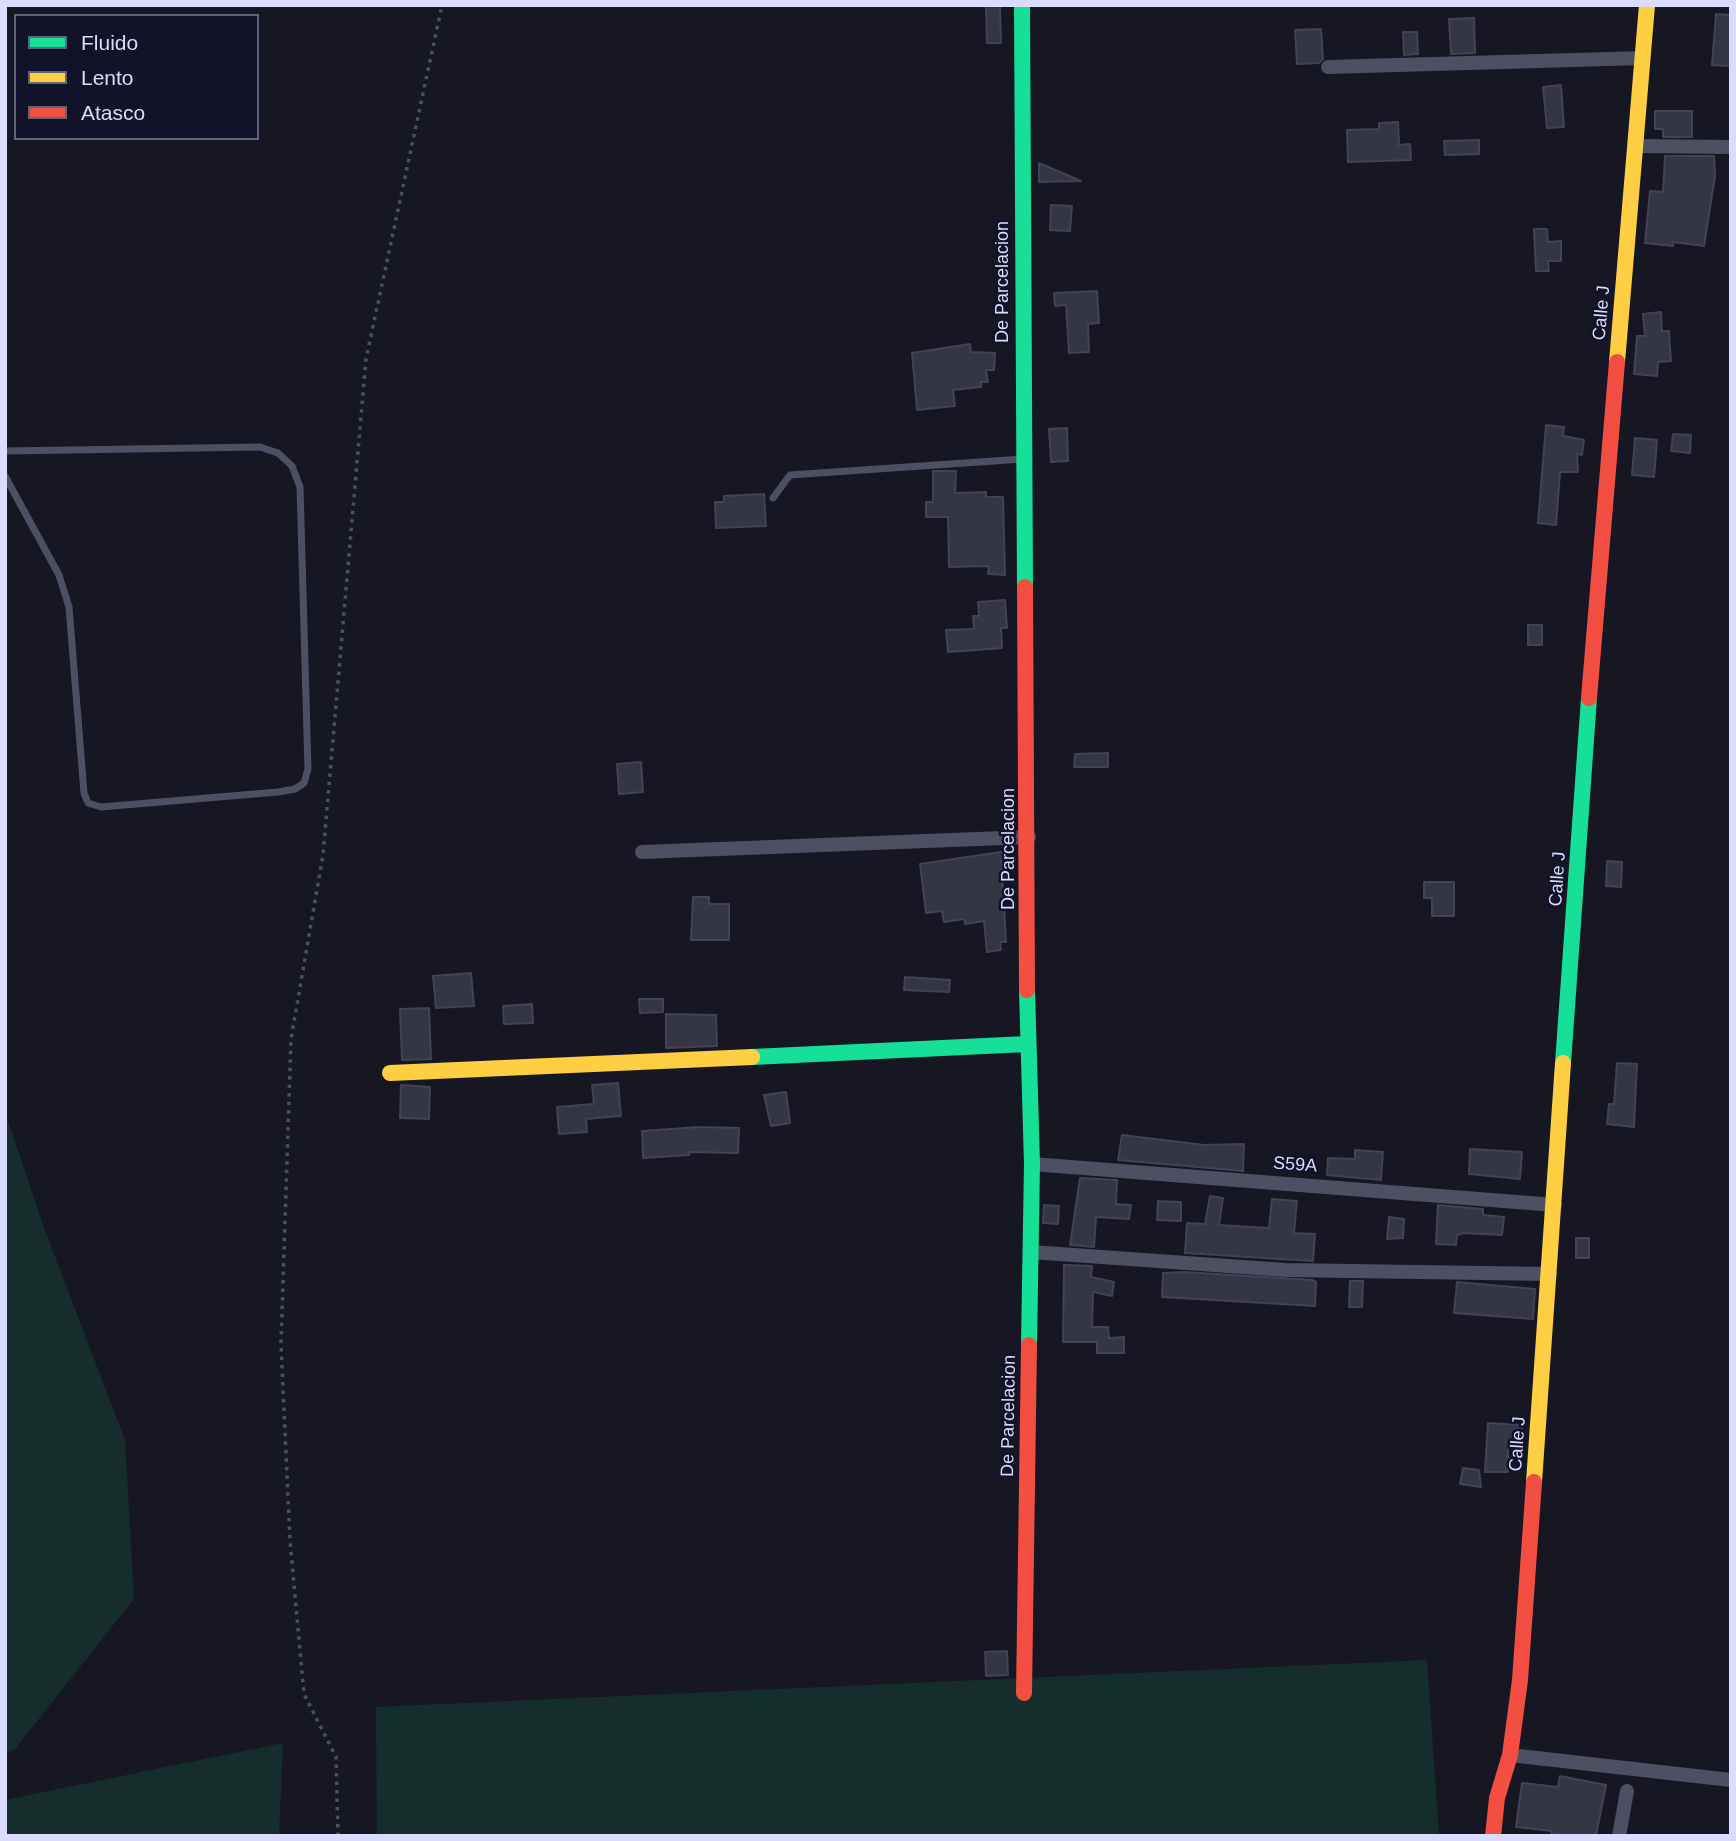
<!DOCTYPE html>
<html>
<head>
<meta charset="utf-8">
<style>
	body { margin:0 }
	#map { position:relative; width:1736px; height:1841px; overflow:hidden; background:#171723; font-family:Arial,sans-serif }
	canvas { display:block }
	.frame { position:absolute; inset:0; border:7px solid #dbdcfd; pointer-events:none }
	.legend { position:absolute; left:14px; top:14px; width:245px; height:126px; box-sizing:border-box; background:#121228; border:2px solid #62637d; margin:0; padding:9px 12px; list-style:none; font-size:21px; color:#dbdcfd }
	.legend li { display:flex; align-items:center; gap:14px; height:35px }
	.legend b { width:35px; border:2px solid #62637d }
</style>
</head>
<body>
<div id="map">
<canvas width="1736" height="1841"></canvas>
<div class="frame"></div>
<ul class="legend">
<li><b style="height:9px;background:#16e098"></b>Fluido</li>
<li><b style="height:9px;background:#ffcf43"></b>Lento</li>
<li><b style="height:9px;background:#f24e42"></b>Atasco</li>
</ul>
</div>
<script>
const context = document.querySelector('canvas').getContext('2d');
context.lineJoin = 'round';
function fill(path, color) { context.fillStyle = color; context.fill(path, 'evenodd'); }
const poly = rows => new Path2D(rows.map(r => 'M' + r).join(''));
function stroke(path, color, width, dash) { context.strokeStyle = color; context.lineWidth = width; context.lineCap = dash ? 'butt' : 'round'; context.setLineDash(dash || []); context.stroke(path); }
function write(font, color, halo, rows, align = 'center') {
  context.font = font + ' Arial,sans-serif'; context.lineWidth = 5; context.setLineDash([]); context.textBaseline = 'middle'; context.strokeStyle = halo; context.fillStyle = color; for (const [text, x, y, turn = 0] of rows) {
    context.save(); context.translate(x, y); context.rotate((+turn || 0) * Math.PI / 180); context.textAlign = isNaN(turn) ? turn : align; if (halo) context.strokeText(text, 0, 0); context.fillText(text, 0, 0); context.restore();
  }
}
const green = poly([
	[5,1112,44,1228,125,1440,134,1599,14,1750,5,1753],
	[1427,1660,1439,1836,377,1836,376,1707],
	[283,1743,279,1836,5,1836,5,1800]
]);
const building = poly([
	[986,5,1000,5,1001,43,987,43,986,5],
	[1716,14,1731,15,1731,66,1712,65,1716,14],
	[1474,18,1475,53,1451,54,1449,19,1474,18],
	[1321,29,1323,59,1319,63,1297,64,1295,30,1321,29],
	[1403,32,1417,32,1418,54,1404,55,1403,32],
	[1561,85,1564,127,1547,128,1543,87,1561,85],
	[1655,111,1692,111,1692,137,1663,137,1663,129,1655,129,1655,111],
	[1398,122,1399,145,1410,144,1411,160,1348,162,1347,130,1379,129,1379,123,1398,122],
	[1479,140,1479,154,1445,155,1444,141,1479,140],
	[1665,156,1714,156,1715,176,1704,246,1673,242,1673,246,1645,243,1650,191,1663,192,1665,156],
	[1039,163,1081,181,1039,182,1039,163],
	[1051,205,1072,206,1070,231,1050,230,1051,205],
	[1534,229,1547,229,1548,242,1561,241,1561,261,1548,261,1549,271,1536,271,1534,229],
	[1097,291,1099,323,1088,324,1089,352,1069,353,1066,305,1055,306,1054,293,1097,291],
	[1661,312,1662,331,1669,331,1671,361,1658,362,1657,376,1634,374,1637,336,1645,336,1643,314,1661,312],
	[970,344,971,352,995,353,994,370,986,370,988,382,981,382,981,387,953,390,955,406,917,410,912,353,970,344],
	[1546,425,1564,427,1563,436,1584,440,1582,455,1577,454,1578,472,1560,472,1556,525,1538,523,1546,425],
	[1067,428,1068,461,1051,462,1049,429,1067,428],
	[1673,434,1691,435,1690,453,1671,451,1673,434],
	[1635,438,1657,440,1654,477,1632,475,1635,438],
	[933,471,956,471,955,493,986,492,986,497,1003,497,1005,575,988,574,989,566,949,567,948,517,926,517,926,502,933,502,933,471],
	[764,494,766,526,716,528,715,502,724,502,724,496,764,494],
	[1005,600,1007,628,1001,628,1002,648,948,652,946,630,974,629,973,616,979,616,978,602,1005,600],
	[1528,625,1542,625,1542,645,1528,645,1528,625],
	[1108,753,1108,767,1074,767,1075,754,1108,753],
	[641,762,643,792,619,794,617,764,641,762],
	[1001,852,1006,942,1000,942,1001,950,987,952,984,921,965,924,964,919,944,922,942,911,926,913,920,864,1001,852],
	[1607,861,1622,862,1621,887,1606,886,1607,861],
	[1424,882,1454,882,1454,916,1432,916,1432,898,1424,898,1424,882],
	[693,897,709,897,709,904,729,904,729,940,691,940,693,897],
	[471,973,474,1006,436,1008,433,976,471,973],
	[905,977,950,980,949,992,904,990,905,977],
	[639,999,663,999,663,1012,640,1013,639,999],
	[532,1004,533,1023,504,1024,503,1006,532,1004],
	[429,1008,431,1059,402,1060,400,1009,429,1008],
	[666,1014,716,1015,717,1046,666,1048,666,1014],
	[1617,1063,1637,1064,1634,1127,1607,1124,1609,1104,1614,1104,1617,1063],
	[618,1083,621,1116,586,1119,587,1132,559,1134,557,1107,594,1104,592,1085,618,1083],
	[401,1085,430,1087,429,1119,400,1118,401,1085],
	[786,1092,790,1123,771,1126,764,1095,786,1092],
	[700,1127,739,1128,738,1153,689,1152,689,1155,643,1158,642,1131,700,1127],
	[1122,1135,1204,1145,1244,1144,1243,1171,1118,1160,1122,1135],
	[1470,1149,1522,1152,1520,1179,1469,1174,1470,1149],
	[1355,1150,1383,1152,1381,1180,1327,1175,1328,1158,1355,1159,1355,1150],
	[1080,1178,1117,1180,1116,1204,1131,1205,1129,1219,1096,1217,1094,1247,1070,1245,1080,1178],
	[1210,1196,1223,1198,1219,1225,1269,1228,1272,1199,1297,1201,1294,1233,1315,1234,1313,1261,1185,1253,1187,1223,1205,1224,1210,1196],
	[1158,1201,1181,1202,1181,1221,1157,1220,1158,1201],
	[1044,1205,1059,1206,1058,1224,1043,1223,1044,1205],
	[1438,1205,1483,1209,1483,1215,1504,1217,1502,1235,1464,1233,1457,1235,1456,1245,1436,1244,1438,1205],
	[1389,1217,1404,1219,1403,1238,1387,1239,1389,1217],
	[1576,1238,1589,1238,1589,1258,1576,1258,1576,1238],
	[1064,1265,1092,1266,1091,1277,1114,1282,1112,1296,1093,1292,1092,1327,1108,1327,1109,1338,1124,1337,1124,1353,1097,1353,1097,1342,1063,1342,1064,1265],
	[1184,1272,1312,1280,1316,1282,1315,1306,1162,1297,1163,1273,1184,1272],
	[1350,1281,1363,1281,1362,1307,1349,1307,1350,1281],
	[1457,1282,1535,1289,1533,1319,1454,1313,1457,1282],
	[1488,1423,1522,1425,1521,1449,1508,1448,1508,1472,1485,1472,1488,1423],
	[1463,1468,1479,1470,1481,1487,1460,1484,1463,1468],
	[1007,1651,1008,1675,986,1676,985,1652,1007,1651],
	[1560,1776,1606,1785,1596,1836,1564,1836,1551,1834,1552,1831,1516,1827,1522,1783,1558,1787,1560,1776]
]);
const path = poly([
	[338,1836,336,1757,304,1694,290,1541,281,1344,291,1039,323,855,366,359,442,5]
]);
const lane = poly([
	[5,451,260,447,278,453,292,466,300,487,308,769,304,783,295,789,278,792,101,807,88,803,84,793,69,607,59,575,5,476],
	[773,498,790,475,1023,459]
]);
const street = poly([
	[1328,67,1643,58],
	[1635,146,1731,147],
	[642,852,1029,837],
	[1032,1164,1555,1205],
	[1031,1252,1285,1270,1550,1274],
	[1510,1755,1731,1780],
	[1619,1836,1627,1791]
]);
const fast = poly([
	[1022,5,1025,587],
	[1027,990,1032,1164,1029,1345],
	[752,1057,1027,1044],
	[1563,1063,1589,698]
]);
const slow = poly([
	[1617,362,1647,5],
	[390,1073,752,1057],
	[1534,1482,1563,1063]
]);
const jam = poly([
	[1025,587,1027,990],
	[1589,698,1617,362],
	[1024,1693,1029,1345],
	[1493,1836,1497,1798,1510,1755,1520,1680,1534,1482]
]);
const streetNames = [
	["De Parcelacion",1003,282,-90],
	["Calle J",1602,313,-85],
	["De Parcelacion",1009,849,-90],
	["Calle J",1558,879,-86],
	["S59A",1295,1165,4],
	["De Parcelacion",1009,1416,-89],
	["Calle J",1518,1444,-86]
];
fill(green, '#152e2c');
fill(building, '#353644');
stroke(building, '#434256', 2);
stroke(path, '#45535d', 3.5, [3.5, 5]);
stroke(lane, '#4d4f63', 7);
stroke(street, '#4d4f63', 14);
stroke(fast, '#16e098', 16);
stroke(slow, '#ffcf43', 16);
stroke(jam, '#f24e42', 16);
write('18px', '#dbdcfd', '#121228', streetNames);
</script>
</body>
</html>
